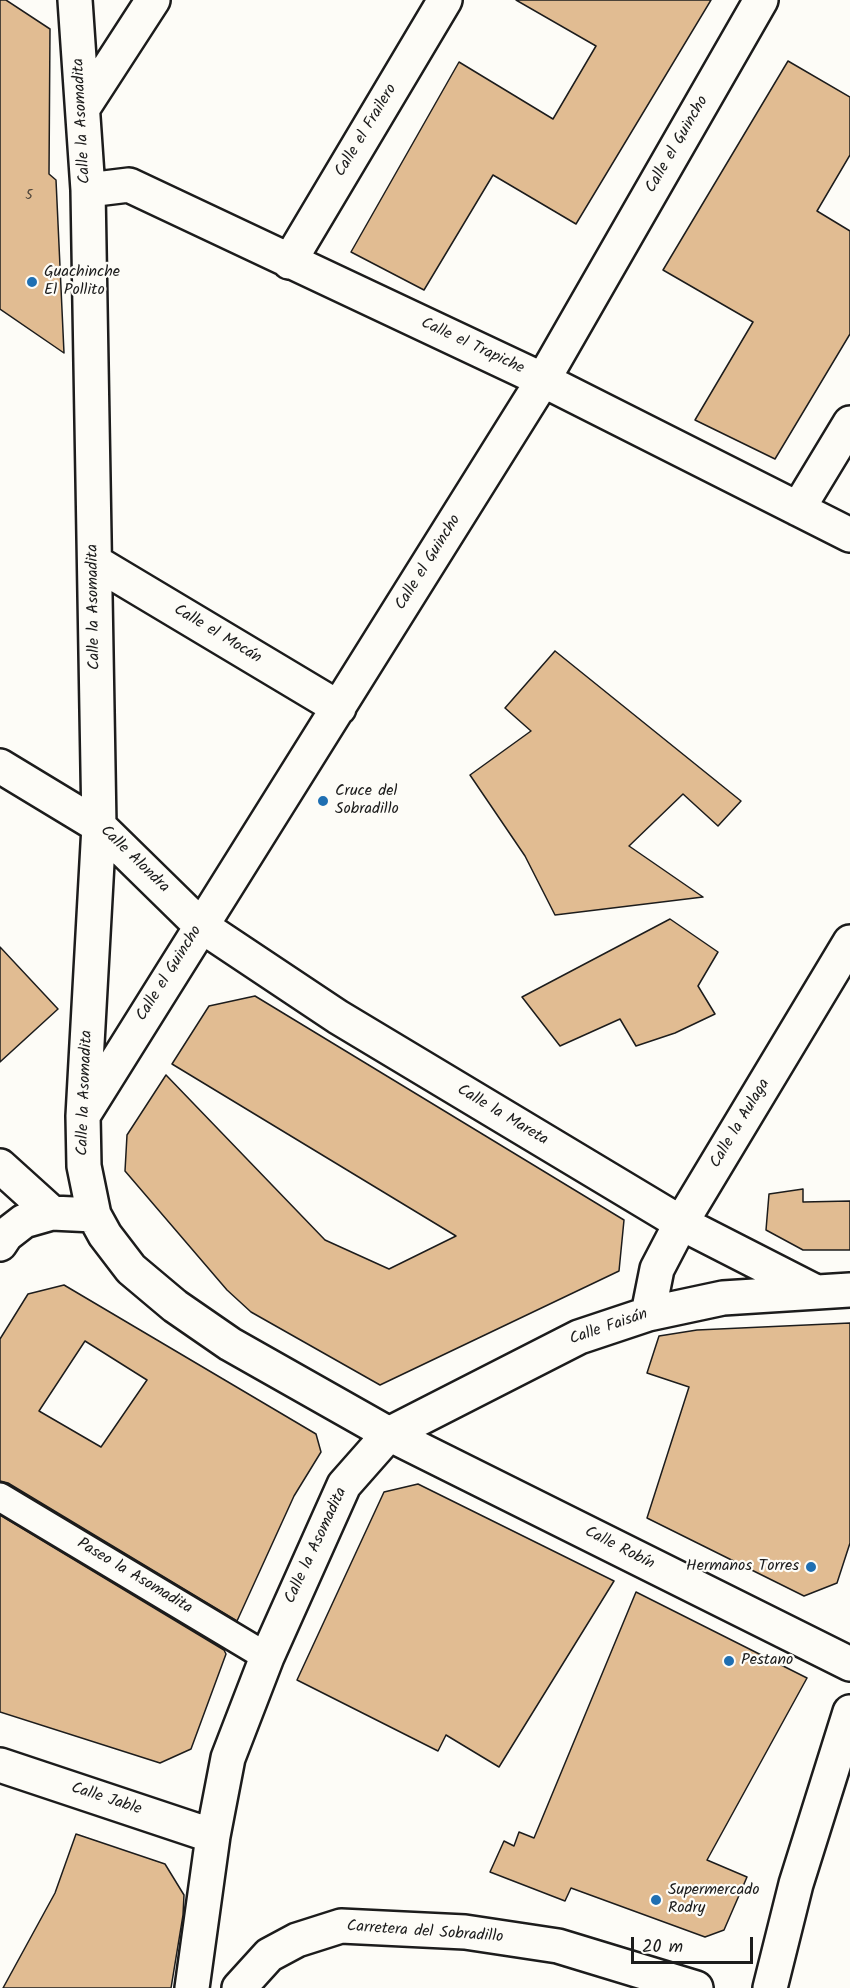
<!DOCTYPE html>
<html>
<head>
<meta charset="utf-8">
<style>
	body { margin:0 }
	#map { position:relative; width:850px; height:1988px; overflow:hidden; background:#fdfcf7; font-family:Kalam,sans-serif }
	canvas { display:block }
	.scale { position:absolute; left:631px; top:1937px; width:122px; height:27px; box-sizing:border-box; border:3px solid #1c1c1c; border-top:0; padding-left:8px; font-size:18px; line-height:21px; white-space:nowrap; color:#1c1c1c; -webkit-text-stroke:4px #fdfcf7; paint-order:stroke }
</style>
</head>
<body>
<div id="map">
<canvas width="850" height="1988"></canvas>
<div class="scale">20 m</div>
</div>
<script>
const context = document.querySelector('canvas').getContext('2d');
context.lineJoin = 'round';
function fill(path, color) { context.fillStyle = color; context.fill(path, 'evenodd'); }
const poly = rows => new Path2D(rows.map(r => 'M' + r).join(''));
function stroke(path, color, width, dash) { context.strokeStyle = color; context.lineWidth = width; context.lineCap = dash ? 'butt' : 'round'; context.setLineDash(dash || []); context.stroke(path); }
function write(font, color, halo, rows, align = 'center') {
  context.font = font + ' Kalam,sans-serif'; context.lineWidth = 4.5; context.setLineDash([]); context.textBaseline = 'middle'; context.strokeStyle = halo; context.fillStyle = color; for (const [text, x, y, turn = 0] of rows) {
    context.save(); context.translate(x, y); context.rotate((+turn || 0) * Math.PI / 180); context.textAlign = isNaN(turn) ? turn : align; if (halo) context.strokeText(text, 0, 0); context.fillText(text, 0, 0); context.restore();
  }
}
const building = poly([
	[0,0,6,0,50,29,49,174,56,180,64,353,0,309,0,0],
	[516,0,711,0,576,224,493,175,424,290,351,252,459,62,553,119,596,46,516,0],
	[788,61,850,97,850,155,817,211,850,231,850,334,775,459,695,420,753,322,663,270,788,61],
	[555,651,741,801,718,826,683,794,629,846,703,897,555,915,525,856,470,775,531,731,505,708,555,651],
	[670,919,718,952,698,986,715,1014,675,1033,636,1046,620,1019,560,1046,522,997,670,919],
	[0,947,58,1009,0,1062,0,947],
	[255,996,624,1220,619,1271,380,1385,251,1312,227,1290,125,1171,127,1135,166,1075,325,1240,389,1269,456,1236,172,1064,209,1006,255,996],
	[803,1189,803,1202,850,1201,850,1250,803,1250,766,1230,769,1194,803,1189],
	[64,1285,316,1434,321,1452,294,1496,237,1621,8,1483,0,1481,0,1339,28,1294,64,1285],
	[85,1341,147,1380,101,1447,39,1411,85,1341],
	[850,1323,850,1543,837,1583,804,1596,647,1518,689,1387,647,1373,659,1336,697,1330,850,1323],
	[418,1484,614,1581,499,1767,446,1735,438,1751,297,1680,384,1492,418,1484],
	[0,1515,224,1650,226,1654,191,1749,160,1763,0,1712,0,1515],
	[636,1592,807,1678,707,1860,747,1877,724,1930,705,1937,571,1888,565,1901,490,1872,504,1841,514,1846,519,1832,534,1838,636,1592],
	[76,1834,165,1864,184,1895,183,1915,171,1988,3,1988,55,1893,76,1834]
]);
const pedestrian = poly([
	[0,1497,267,1657]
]);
const minor = poly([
	[75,0,88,190,99,826,83,1116,84,1166,94,1215,105,1235,131,1269,175,1306,230,1344,389,1434,850,1664],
	[83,108,153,0],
	[88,190,129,185,543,380,850,535],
	[289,262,445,0],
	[798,509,850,423],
	[95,562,339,708],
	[0,766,99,826,200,925,338,1017,681,1223,814,1291],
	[84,1114,543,380,761,0],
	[0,1166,52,1213],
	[0,1244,6,1235,24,1221,52,1213,94,1215],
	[648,1314,657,1269,681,1223,850,942],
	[0,1765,213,1836],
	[192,1988,213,1836,228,1758,267,1657,344,1485,389,1434,579,1337,648,1314,723,1298,850,1290]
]);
const secondary = poly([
	[239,1988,269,1955,297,1940,341,1926,465,1932,558,1946,696,1988],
	[770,1988,796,1884,850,1712]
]);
const markers = [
	[32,282,6,"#1f6fb2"],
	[323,801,6,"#1f6fb2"],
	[811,1567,6,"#1f6fb2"],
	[729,1661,6,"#1f6fb2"],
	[656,1900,6,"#1f6fb2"]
];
const numberNames = [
	["5",29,197]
];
const streetNames = [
	["Calle la Asomadita",83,121,-93],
	["Calle el Frailero",367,131,-59],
	["Calle el Guincho",678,145,-60],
	["Calle el Trapiche",472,347,25],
	["Calle el Guincho",429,563,-58],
	["Calle la Asomadita",95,607,-91],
	["Calle el Mocán",217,635,31],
	["Calle Alondra",134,860,44],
	["Calle el Guincho",170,974,-58],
	["Calle la Asomadita",86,1093,-88],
	["Calle la Mareta",502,1116,31],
	["Calle la Aulaga",741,1124,-59],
	["Calle Faisán",609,1328,-19],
	["Calle la Asomadita",317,1546,-65],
	["Calle Robín",619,1549,27],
	["Paseo la Asomadita",134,1577,31],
	["Calle Jable",106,1800,18],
	["Carretera del Sobradillo",425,1933,4]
];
const poiNames = [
	["Guachinche",44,273],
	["El Pollito",44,291],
	["Cruce del",335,792],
	["Sobradillo",335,810],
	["Hermanos Torres",799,1567,"right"],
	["Pestano",741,1661],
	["Supermercado",668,1891],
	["Rodry",668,1909]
];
fill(building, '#e1bc92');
stroke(building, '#1c1c1c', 1.5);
stroke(pedestrian, '#1c1c1c', 32);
stroke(minor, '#1c1c1c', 38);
stroke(secondary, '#1c1c1c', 38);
stroke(pedestrian, '#fdfcf7', 27);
stroke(minor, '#fdfcf7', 33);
stroke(secondary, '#fdfcf7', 33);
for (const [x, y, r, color] of markers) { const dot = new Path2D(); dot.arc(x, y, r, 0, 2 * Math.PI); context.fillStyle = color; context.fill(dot); stroke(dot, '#fdfcf7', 2); }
write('14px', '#4d443a', null, numberNames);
write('16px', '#1c1c1c', '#fdfcf7', streetNames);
write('16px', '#1c1c1c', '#fdfcf7', poiNames, 'left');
</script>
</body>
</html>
